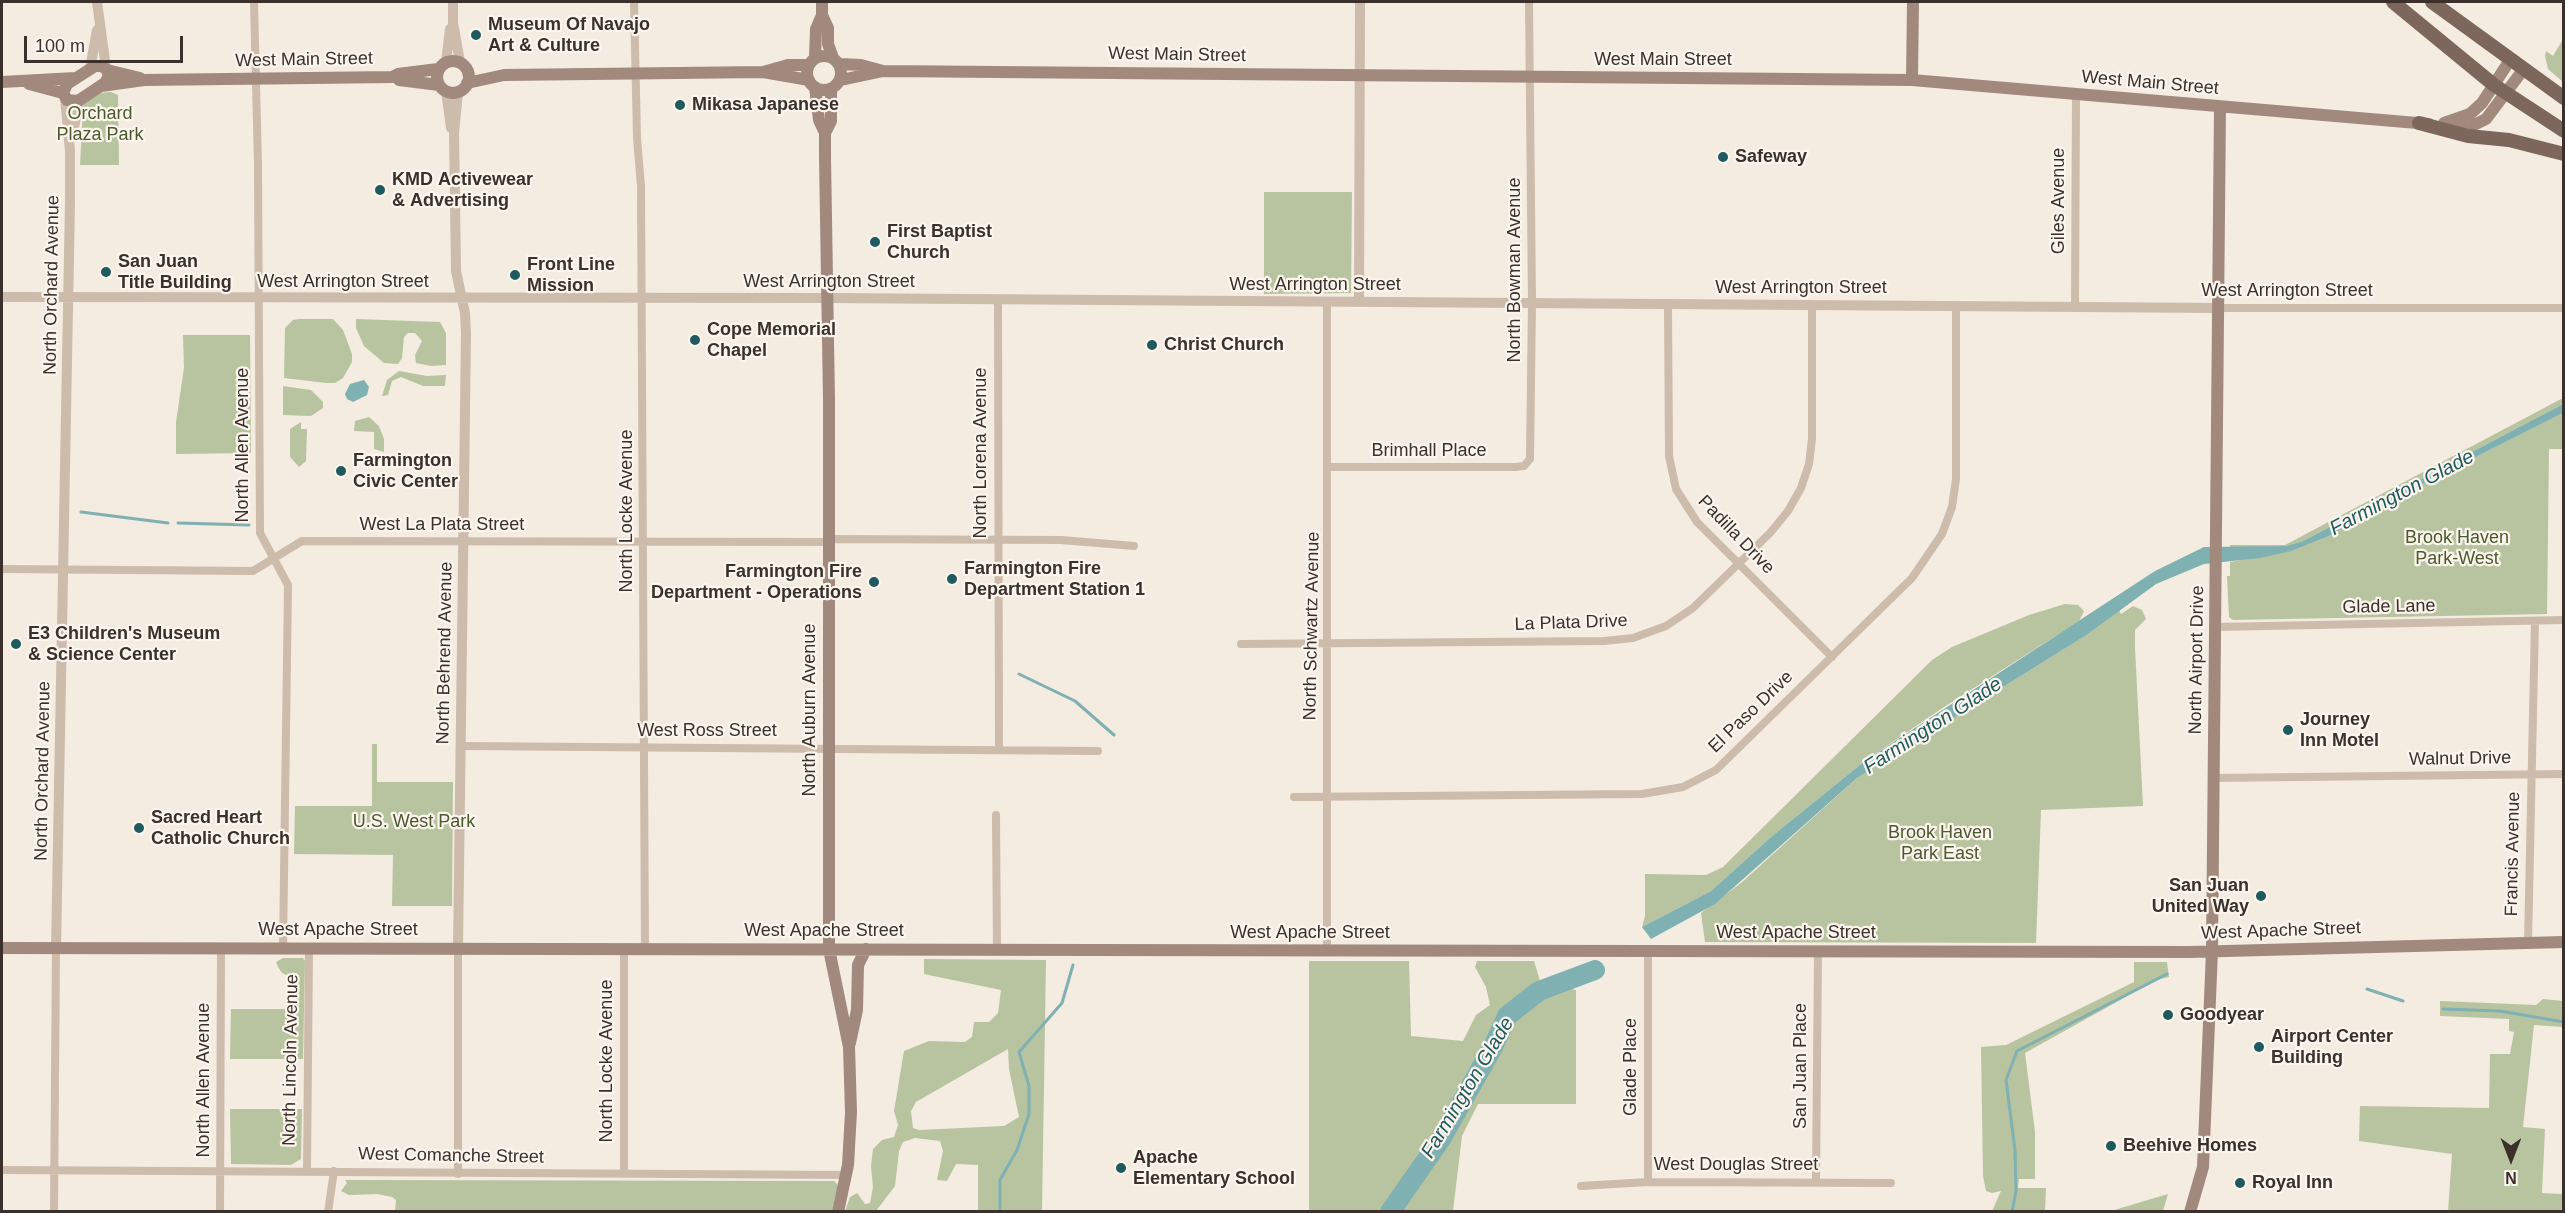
<!DOCTYPE html>
<html>
<head>
<meta charset="utf-8">
<style>
	body { margin:0 }
	#map { position:relative; width:2565px; height:1213px; overflow:hidden; background:#f4ebe1; font-family:Helvetica,sans-serif }
	canvas { display:block }
	.frame { position:absolute; inset:0; border:3px solid #3b302b; pointer-events:none }
	.north { position:absolute; left:2481px; top:1129px; width:60px; height:60px; -webkit-text-stroke:4px #fbf5ee; paint-order:stroke; rotate:180deg; font-size:16px; font-weight:700; line-height:24px; text-align:center; color:#3b302b }
	.north::after { content:''; display:block; margin:auto; width:21px; height:27px; background:#3b302b; clip-path:polygon(50% 0,100% 100%,50% 72%,0 100%) }
	.scale { position:absolute; left:24px; top:36px; width:159px; height:27px; box-sizing:border-box; border:3px solid #3b302b; border-top:0; padding-left:8px; font-size:18px; line-height:21px; white-space:nowrap; color:#3b302b; -webkit-text-stroke:4px #fbf5ee; paint-order:stroke }
</style>
</head>
<body>
<div id="map">
<canvas width="2565" height="1213"></canvas>
<div class="frame"></div>
<div class="north">N</div>
<div class="scale">100 m</div>
</div>
<script>
const context = document.querySelector('canvas').getContext('2d');
context.lineJoin = 'round';
function fill(path, color) { context.fillStyle = color; context.fill(path, 'evenodd'); }
const poly = rows => new Path2D(rows.map(r => 'M' + r).join(''));
function stroke(path, color, width, dash) { context.strokeStyle = color; context.lineWidth = width; context.lineCap = dash ? 'butt' : 'round'; context.setLineDash(dash || []); context.stroke(path); }
function write(font, color, halo, rows, align = 'center') {
  context.font = font + ' Helvetica,sans-serif'; context.lineWidth = 4.5; context.setLineDash([]); context.textBaseline = 'middle'; context.strokeStyle = halo; context.fillStyle = color; for (const [text, x, y, turn = 0] of rows) {
    context.save(); context.translate(x, y); context.rotate((+turn || 0) * Math.PI / 180); context.textAlign = isNaN(turn) ? turn : align; if (halo) context.strokeText(text, 0, 0); context.fillText(text, 0, 0); context.restore();
  }
}
const green = poly([
	[2563,39,2564,82,2563,82,2548,69,2545,56,2546,51,2553,56],
	[111,92,118,95,119,165,80,165,83,106,86,100,98,93],
	[1264,192,1352,192,1351,293,1264,294],
	[299,319,333,319,343,330,352,354,352,362,343,378,335,383,326,383,284,378,285,328,293,320],
	[356,319,440,322,446,333,446,365,431,366,416,363,415,355,422,341,415,333,408,333,404,337,402,358,398,364,384,363,364,346,356,328],
	[183,335,250,335,251,453,176,454,176,422,184,368],
	[399,371,427,376,446,375,445,386,423,386,401,377,392,381,388,395,382,396,387,380],
	[283,386,311,390,323,402,323,408,311,416,283,415],
	[2563,398,2563,404,2303,541,2286,546,2230,548,2230,545,2285,545],
	[2563,413,2563,449,2549,449,2547,614,2233,620,2229,617,2227,576,2230,576,2230,562,2290,551,2329,536,2426,482],
	[369,417,379,426,384,439,384,452,374,449,374,432,354,431,355,421],
	[301,422,301,429,307,429,306,461,299,467,290,457,290,429],
	[2065,604,2078,605,2084,611,2079,621,1944,707,1866,760,1771,837,1711,891,1642,927,1645,916,1645,874,1706,875,1723,867,1932,660,1952,647,2029,615],
	[2133,606,2142,610,2146,619,2135,630,2135,648,2143,806,2041,810,2036,943,1705,942,1701,913,1741,883,1857,778,2085,636,2119,610,2121,614],
	[372,744,377,744,377,782,453,782,452,906,392,906,393,855,294,854,295,806,372,806],
	[283,958,303,958,305,961,303,1059,230,1059,231,1009,286,1009,296,983,295,979,282,973,278,967,276,962],
	[924,959,1046,960,1042,1211,978,1211,978,1165,956,1164,947,1181,937,1180,943,1151,940,1141,915,1138,903,1142,899,1151,895,1186,876,1211,845,1211,850,1197,857,1193,865,1204,870,1203,873,1187,871,1166,873,1149,882,1140,894,1137,898,1125,894,1111,904,1051,929,1041,965,1042,972,1037,974,1022,989,1022,998,1013,1001,990,924,974],
	[1008,1049,1009,1069,1019,1117,1004,1126,919,1130,913,1128,911,1111,916,1102],
	[1309,961,1409,961,1411,1036,1463,1041,1476,1015,1490,1005,1486,987,1475,967,1477,961,1534,961,1540,981,1547,983,1519,998,1499,1015,1493,1042,1439,1138,1387,1211,1309,1212],
	[2134,962,2167,962,2169,977,2156,980,2025,1053,2035,1132,2035,1179,2019,1179,2018,1188,2046,1188,2045,1211,1992,1211,2001,1191,1992,1193,1986,1191,1983,1176,1981,1047,2006,1045,2134,982],
	[1564,987,1576,990,1576,1104,1478,1104,1462,1136,1453,1211,1391,1212,1494,1057,1511,1020],
	[2543,999,2563,1001,2563,1027,2534,1025,2523,1127,2545,1129,2542,1193,2563,1194,2563,1211,2448,1211,2452,1154,2359,1141,2360,1106,2489,1108,2490,1054,2510,1054,2514,1032,2509,1031,2509,1019,2440,1016,2440,1001,2536,1005],
	[230,1109,302,1109,301,1159,291,1165,231,1164],
	[345,1180,834,1181,838,1185,832,1212,395,1212,396,1200,392,1197,377,1194,349,1195,341,1191,347,1183],
	[2168,1194,2163,1211,2111,1211]
]);
const sand = poly([
	[1592,964,1600,973,1595,977,1545,997,1511,1020,1494,1057,1469,1092,1443,1140,1391,1211,1387,1211,1439,1138,1493,1042,1499,1015,1531,991,1556,977]
]);
const water = poly([
	[364,380,369,387,367,395,353,402,347,399,345,394,350,384],
	[2563,404,2563,413,2426,482,2329,536,2291,551,2260,558,2204,564,2156,584,2085,636,1857,778,1715,904,1651,939,1642,927,1711,891,1771,837,1866,760,2155,571,2204,547,2286,546,2303,541]
]);
const stream = poly([
	[81,512,168,523],
	[178,523,249,525],
	[1019,674,1075,701,1114,735],
	[2367,989,2403,1001],
	[2443,1009,2500,1011,2564,1022],
	[1000,1212,1000,1180,1017,1150,1029,1114,1029,1086,1019,1052,1062,1003,1073,965],
	[2012,1212,2016,1191,2015,1150,2006,1080,2017,1051,2167,974]
]);
const river = poly([
	[1390,1212,1441,1139,1493,1047,1507,1016,1539,991,1595,970]
]);
const minor = poly([
	[254,2,258,165,260,533,288,585,283,948],
	[634,2,637,138,641,186,645,949],
	[998,301,999,749],
	[1668,304,1669,456,1676,489,1697,522,1832,657],
	[2075,307,2076,94],
	[2218,308,2564,308],
	[1329,467,1515,467,1524,466,1530,459,1532,303,1529,2],
	[828,539,1061,540,1134,546],
	[2,569,253,571,302,541,829,542],
	[2216,627,2564,620],
	[1241,644,1604,641,1633,638,1666,626,1693,608,1770,533,1788,511,1801,488,1809,464,1812,439,1812,305],
	[460,746,1098,751],
	[2213,778,2564,774],
	[1294,797,1642,794,1683,787,1716,770,1912,578,1942,534,1952,507,1956,479,1956,306],
	[996,815,997,950],
	[2528,943,2535,621],
	[458,948,458,1174],
	[1327,951,1327,302],
	[1648,951,1648,1182],
	[2,1170,847,1175],
	[307,1171,309,948],
	[624,1174,624,949],
	[1816,1181,1818,951],
	[1581,1186,1648,1182,1891,1183],
	[54,1212,56,948],
	[220,1212,221,948],
	[328,1212,334,1171]
]);
const tertiary = poly([
	[97,2,106,68],
	[453,2,453,23,460,62],
	[446,62,450,29],
	[90,69,97,30],
	[446,91,451,128],
	[458,92,454,133,456,271,465,313,466,333,458,948],
	[72,136,80,100],
	[2,297,827,298,2218,308],
	[1359,301,1360,2],
	[56,948,70,201,70,151,65,98]
]);
const secondary = poly([
	[822,15,828,28,828,44,833,58],
	'807 73a17 17 0 1 1 34 0a17 17 0 1 1-34 0Z',
	[815,58,816,29,822,15,822,2],
	'437 77a16 16 0 1 1 32 0a16 16 0 1 1-32 0Z',
	[840,64,861,65,883,71,1912,80,2429,124],
	[95,66,102,66,107,70,109,76,105,83,78,101,67,100,63,93,67,84,95,66],
	[107,70,140,78],
	[763,72,788,65,808,65],
	[399,80,439,85],
	[841,80,883,71],
	[1912,80,1913,2],
	[2,82,75,78],
	[467,83,504,75,763,72,809,80],
	[29,84,63,93],
	[101,86,144,80,392,77,398,74,438,69],
	[815,87,819,120,825,133],
	[831,89,831,121,825,133,825,157,829,400,829,949,849,1047,851,1112,848,1165,838,1212],
	[2444,123,2470,114,2482,103,2510,60],
	[2449,126,2470,127,2486,119,2523,70],
	[2,948,2189,952,2564,942],
	[850,1043,857,1010,858,965,866,949],
	[2190,1212,2203,1167,2212,951,2220,107]
]);
const primary = poly([
	[2393,2,2494,85,2564,131],
	[2432,2,2564,98],
	[2419,123,2468,136,2509,140,2564,154]
]);
const markers = [
	[476,35,6,"#1f5a5e"],
	[680,105,6,"#1f5a5e"],
	[1723,157,6,"#1f5a5e"],
	[380,190,6,"#1f5a5e"],
	[875,242,6,"#1f5a5e"],
	[106,272,6,"#1f5a5e"],
	[515,275,6,"#1f5a5e"],
	[695,340,6,"#1f5a5e"],
	[1152,345,6,"#1f5a5e"],
	[341,471,6,"#1f5a5e"],
	[952,579,6,"#1f5a5e"],
	[874,582,6,"#1f5a5e"],
	[16,644,6,"#1f5a5e"],
	[2288,730,6,"#1f5a5e"],
	[139,828,6,"#1f5a5e"],
	[2261,896,6,"#1f5a5e"],
	[2168,1015,6,"#1f5a5e"],
	[2259,1047,6,"#1f5a5e"],
	[2111,1146,6,"#1f5a5e"],
	[1121,1168,6,"#1f5a5e"],
	[2240,1183,6,"#1f5a5e"]
];
const poiNames = [
	["Museum Of Navajo",488,25],
	["Art & Culture",488,46],
	["Mikasa Japanese",692,105],
	["Safeway",1735,157],
	["KMD Activewear",392,180],
	["& Advertising",392,201],
	["First Baptist",887,232],
	["Church",887,253],
	["San Juan",118,262],
	["Title Building",118,283],
	["Front Line",527,265],
	["Mission",527,286],
	["Cope Memorial",707,330],
	["Chapel",707,351],
	["Christ Church",1164,345],
	["Farmington",353,461],
	["Civic Center",353,482],
	["Farmington Fire",964,569],
	["Department Station 1",964,590],
	["Farmington Fire",862,572,"right"],
	["Department - Operations",862,593,"right"],
	["E3 Children's Museum",28,634],
	["& Science Center",28,655],
	["Journey",2300,720],
	["Inn Motel",2300,741],
	["Sacred Heart",151,818],
	["Catholic Church",151,839],
	["San Juan",2249,886,"right"],
	["United Way",2249,907,"right"],
	["Goodyear",2180,1015],
	["Airport Center",2271,1037],
	["Building",2271,1058],
	["Beehive Homes",2123,1146],
	["Apache",1133,1158],
	["Elementary School",1133,1179],
	["Royal Inn",2252,1183]
];
const streetNames = [
	["West Main Street",1177,55,1],
	["West Main Street",304,60,-1],
	["West Main Street",1663,60],
	["West Main Street",2150,83,5],
	["Giles Avenue",2059,201,-90],
	["North Bowman Avenue",1515,270,-90],
	["West Arrington Street",343,282],
	["West Arrington Street",829,282],
	["North Orchard Avenue",52,285,-89],
	["West Arrington Street",1315,285],
	["West Arrington Street",1801,288],
	["West Arrington Street",2287,291],
	["North Allen Avenue",243,445,-90],
	["Brimhall Place",1429,451],
	["North Lorena Avenue",981,453,-90],
	["North Locke Avenue",627,511,-90],
	["West La Plata Street",442,525],
	["Padilla Drive",1736,535,46],
	["Glade Lane",2389,607,-1],
	["La Plata Drive",1571,623,-2],
	["North Schwartz Avenue",1312,626,-89],
	["North Behrend Avenue",445,653,-89],
	["North Airport Drive",2197,660,-89],
	["North Auburn Avenue",810,710,-90],
	["El Paso Drive",1751,712,-44],
	["West Ross Street",707,731],
	["Walnut Drive",2460,759,-1],
	["North Orchard Avenue",43,771,-89],
	["Francis Avenue",2513,854,-89],
	["West Apache Street",338,930],
	["West Apache Street",824,931],
	["West Apache Street",2281,931,-2],
	["West Apache Street",1310,933],
	["West Apache Street",1796,933],
	["North Lincoln Avenue",291,1060,-89],
	["North Locke Avenue",607,1061,-90],
	["San Juan Place",1801,1066,-90],
	["Glade Place",1631,1067,-90],
	["North Allen Avenue",204,1080,-90],
	["West Comanche Street",451,1156,1],
	["West Douglas Street",1736,1165]
];
const parkNames = [
	["Orchard",100,114],
	["Plaza Park",100,135],
	["Brook Haven",2457,538],
	["Park-West",2457,559],
	["U.S. West Park",414,822],
	["Brook Haven",1940,833],
	["Park East",1940,854]
];
const waterNames = [
	["Farmington Glade",2402,493,-28],
	["Farmington Glade",1933,726,-33],
	["Farmington Glade",1468,1088,-59]
];
fill(green, '#b8c4a0');
fill(sand, '#efdcb8');
fill(water, '#7fb0b2');
stroke(stream, '#7fb0b2', 3);
stroke(river, '#7fb0b2', 20);
stroke(minor, '#cdbbac', 8);
stroke(tertiary, '#cdbbac', 10);
stroke(secondary, '#a18a7d', 12);
stroke(primary, '#7d675c', 14);
for (const [x, y, r, color] of markers) { const dot = new Path2D(); dot.arc(x, y, r, 0, 2 * Math.PI); context.fillStyle = color; context.fill(dot); stroke(dot, '#fbf5ee', 2); }
write('bold 18px', '#3b302b', '#fbf5ee', poiNames, 'left');
write('18px', '#3b302b', '#fbf5ee', streetNames);
write('18px', '#4a5a2e', '#fbf5ee', parkNames);
write('italic 20px', '#1f5a5e', '#fbf5ee', waterNames);
</script>
</body>
</html>
